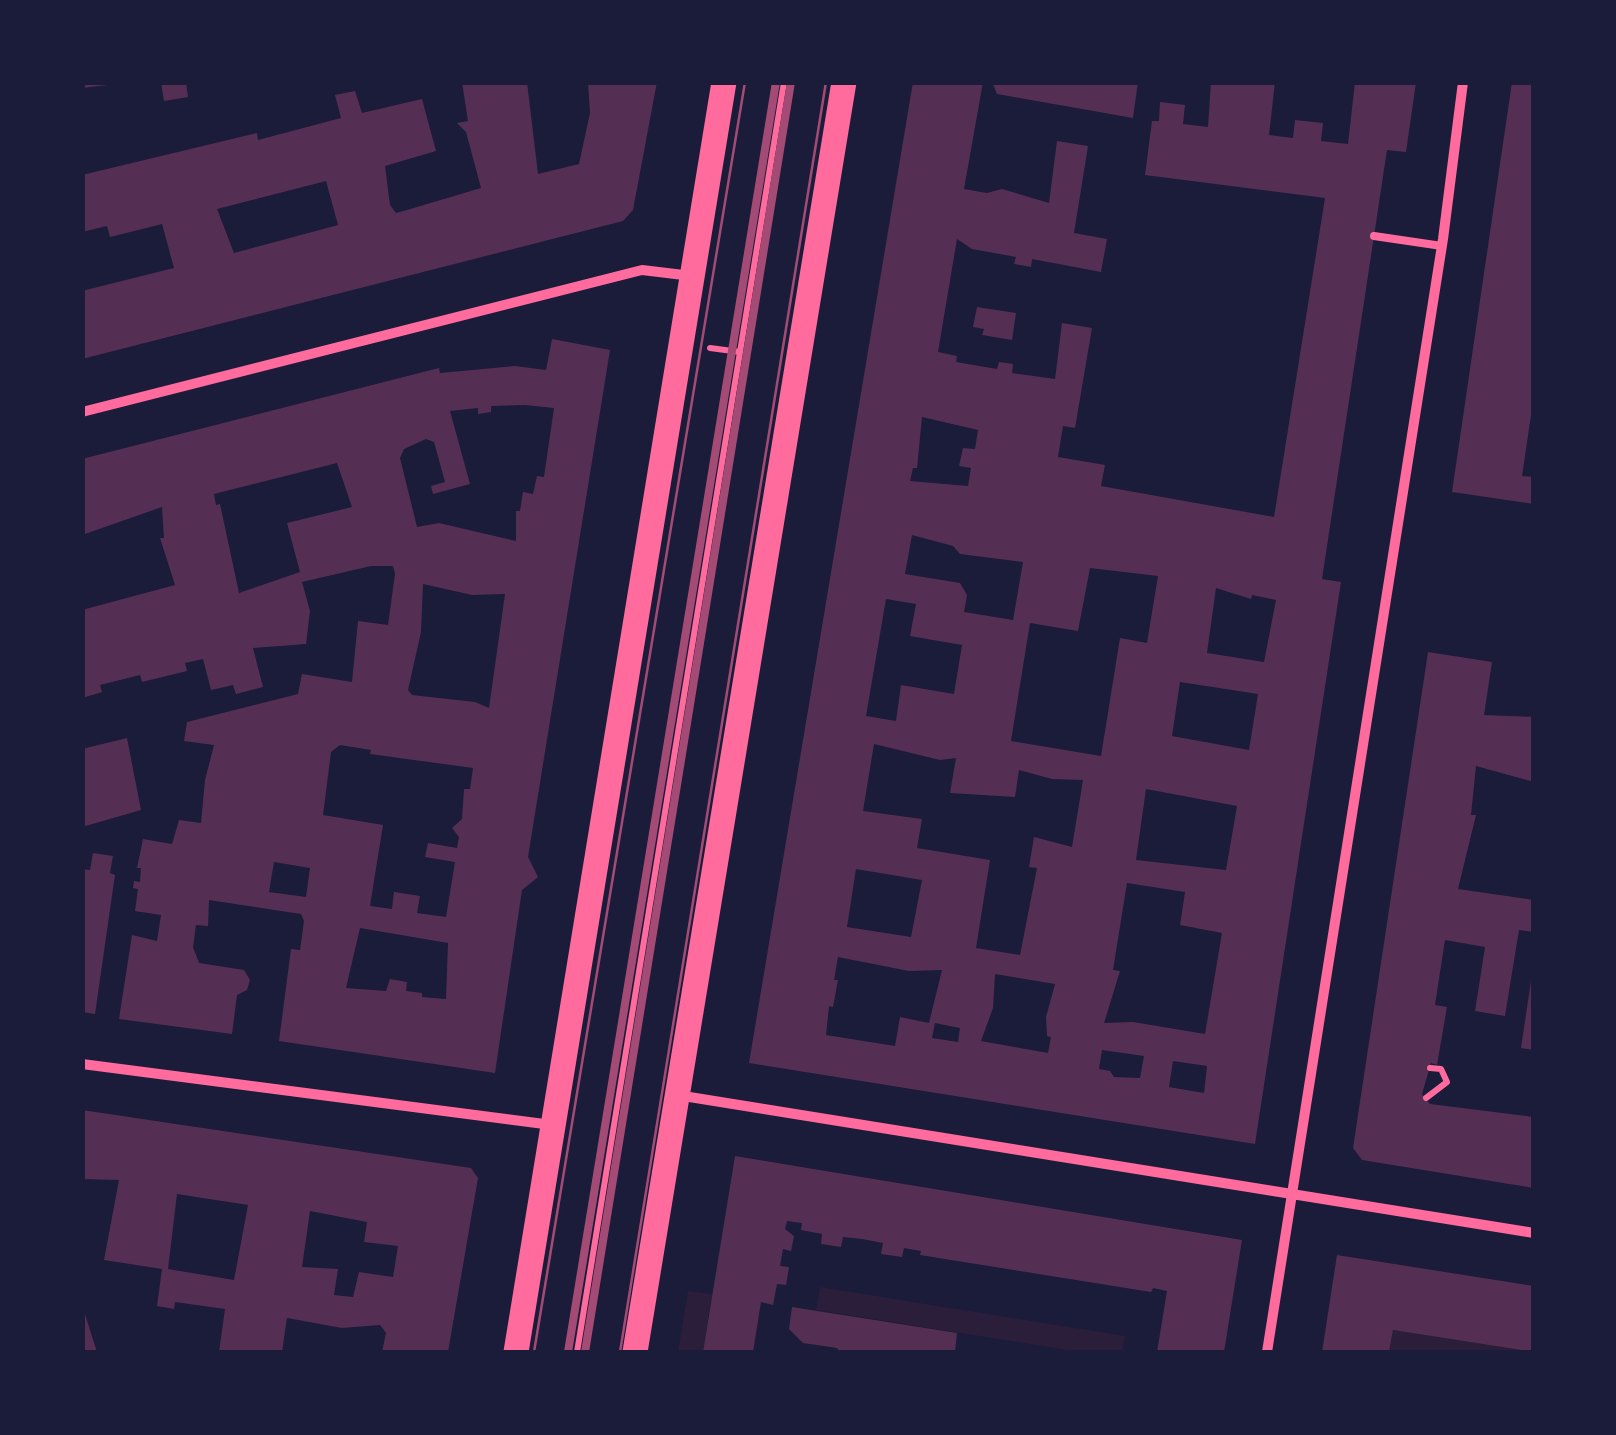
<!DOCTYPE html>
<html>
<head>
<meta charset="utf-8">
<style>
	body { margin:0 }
	#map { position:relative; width:1616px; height:1435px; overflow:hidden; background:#1b1b3a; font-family:Manrope,sans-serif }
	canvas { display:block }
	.frame { position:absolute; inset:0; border:85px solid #1b1b3a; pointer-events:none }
</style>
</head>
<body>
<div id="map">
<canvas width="1616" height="1435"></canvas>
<div class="frame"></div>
</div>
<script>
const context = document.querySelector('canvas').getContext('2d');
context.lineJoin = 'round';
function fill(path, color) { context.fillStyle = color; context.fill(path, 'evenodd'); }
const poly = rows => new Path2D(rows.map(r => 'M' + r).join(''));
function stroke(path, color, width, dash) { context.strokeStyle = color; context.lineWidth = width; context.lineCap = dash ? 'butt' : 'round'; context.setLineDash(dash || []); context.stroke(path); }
const green = poly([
	[820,1287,1125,1336,1122,1352,1080,1352,816,1310],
	[688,1291,712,1294,703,1352,678,1352],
	[1393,1330,1534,1352,1389,1352]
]);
const building = poly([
	[82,82,108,82,108,85,82,88],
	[161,82,186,82,188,97,164,101],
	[462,82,527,82,538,174,579,164,590,113,588,82,657,82,633,210,623,221,82,359,82,291,174,268,162,224,110,237,107,226,82,232,82,175,257,133,258,140,341,118,335,95,355,91,362,113,422,99,436,151,385,166,390,205,396,213,407,210,481,188,466,132,457,123,468,121],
	[326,181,338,225,234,253,217,209],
	[913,82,983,82,964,189,987,193,1002,189,1049,203,1057,141,1088,146,1074,233,1107,239,1101,272,1032,259,1031,267,1014,264,1016,257,972,249,957,239,938,352,957,356,956,362,997,369,999,362,1013,364,1012,373,1055,379,1062,323,1092,328,1075,428,1063,426,1058,457,1105,465,1101,486,1274,517,1325,198,1145,175,1152,121,1159,121,1160,102,1185,105,1183,124,1208,127,1211,82,1275,82,1269,135,1293,138,1295,120,1323,123,1321,141,1348,144,1355,82,1416,82,1406,152,1387,150,1374,236,1322,579,1341,582,1255,1144,749,1063],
	[922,417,978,430,975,449,963,448,959,466,971,468,968,486,910,481,913,468,917,468],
	[912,535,953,546,960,554,1023,562,1013,620,964,612,967,595,960,583,905,574],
	[1090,568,1158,576,1147,643,1120,638,1101,756,1011,741,1030,623,1078,631],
	[1216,588,1251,599,1252,595,1276,600,1264,662,1207,653],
	[886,599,916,604,910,636,962,645,954,694,901,685,896,721,866,716],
	[1180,682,1258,694,1249,750,1172,736],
	[874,744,940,760,956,758,950,793,1015,797,1019,770,1052,779,1083,780,1072,847,1034,837,1029,867,1037,868,1020,955,976,948,990,860,917,848,922,819,863,811],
	[1146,789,1237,806,1226,870,1136,860],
	[856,869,922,880,911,937,847,927],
	[1127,883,1185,892,1180,925,1222,933,1205,1034,1133,1022,1104,1023,1120,971,1113,970],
	[838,957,909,971,942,970,929,1023,900,1017,895,1046,826,1035,829,1006,833,1007,838,980,834,980],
	[995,974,1055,984,1046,1017,1047,1036,1051,1037,1048,1053,981,1041,993,1008],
	[935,1023,960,1028,958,1042,932,1038],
	[1102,1050,1144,1056,1140,1078,1114,1077,1110,1071,1099,1069],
	[1173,1061,1207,1066,1204,1093,1169,1087],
	[992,82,1138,82,1133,118,997,94],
	[1512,82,1534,82,1534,395,1522,476,1534,477,1534,504,1452,492],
	[977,307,1016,313,1012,340,982,335,984,329,973,327],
	[552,339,610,350,528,857,538,877,522,890,495,1073,279,1041,291,949,300,950,304,921,301,914,209,900,208,926,196,925,193,947,199,963,244,970,250,980,247,990,237,995,232,1034,119,1019,132,935,157,941,161,915,135,911,138,889,133,888,134,881,140,882,141,868,137,868,143,839,172,844,179,820,201,823,205,780,214,745,184,741,187,722,298,694,302,674,352,682,358,621,388,625,395,574,393,566,371,566,302,582,310,611,306,644,253,648,263,687,236,694,233,685,211,690,203,659,185,663,187,671,142,682,140,675,100,685,102,692,82,698,82,610,175,585,160,538,164,538,162,507,82,535,82,459,439,368,440,373,515,366,546,370],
	[525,405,554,408,544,477,537,476,533,494,523,492,520,511,516,511,516,541,439,523,417,527,400,458,404,449,426,439,434,442,445,482,431,486,433,494,470,484,450,411,478,408,478,414,491,412,491,406],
	[337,463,352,507,287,523,300,572,239,593,220,504,216,505,214,494],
	[423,584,472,595,505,594,489,708,475,702,412,695,408,690,421,632],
	[340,745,371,750,370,754,473,768,470,789,464,789,462,819,452,828,459,837,457,848,428,843,425,857,455,862,446,917,417,913,420,896,394,892,392,909,370,906,383,825,323,815,331,752],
	[274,862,310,868,306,897,269,892],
	[360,928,448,943,446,999,422,997,422,993,406,991,407,982,390,979,386,991,346,988],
	[1428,652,1492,662,1484,715,1534,717,1534,782,1476,766,1471,815,1476,815,1458,889,1534,900,1534,932,1519,930,1505,1016,1475,1011,1485,947,1445,940,1435,1005,1447,1007,1437,1065,1431,1063,1422,1094,1430,1104,1534,1117,1534,1188,1362,1160,1353,1148],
	[127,738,141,810,82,827,82,749],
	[93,853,113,856,110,873,115,875,95,1014,82,1012,82,869,90,870],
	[1531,981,1534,981,1534,1050,1521,1048],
	[82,1110,471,1168,478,1178,448,1352,382,1352,386,1333,380,1325,342,1328,287,1318,282,1352,219,1352,225,1309,175,1302,174,1309,157,1306,162,1269,104,1260,119,1180,82,1179],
	[177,1194,248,1205,234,1280,168,1269],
	[310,1211,367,1222,364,1242,398,1246,393,1277,359,1272,353,1297,334,1295,338,1269,302,1267],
	[735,1156,1242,1240,1224,1352,1157,1352,1167,1291,1153,1288,1151,1292,920,1255,921,1251,904,1248,902,1257,881,1254,883,1243,862,1239,843,1237,841,1247,821,1244,822,1234,801,1230,802,1223,787,1221,785,1229,794,1236,791,1251,783,1249,780,1266,789,1267,786,1285,777,1284,773,1305,761,1302,753,1352,703,1352],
	[1337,1255,1534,1286,1534,1352,1393,1330,1389,1352,1322,1352],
	[792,1307,957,1333,955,1352,840,1352,837,1348,803,1343,789,1329],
	[82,1308,83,1308,97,1352,82,1352]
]);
const path = poly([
	[710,348,740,352],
	[1426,1098,1447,1082,1441,1069,1430,1068],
	[577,1352,784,82]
]);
const service = poly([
	[1374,236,1442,246]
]);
const minor = poly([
	[82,412,642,270,692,276],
	[82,1064,552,1125],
	[677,1095,1534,1233],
	[1267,1352,1443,239,1463,82]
]);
const primary = poly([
	[516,1352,724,82],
	[635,1352,844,82]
]);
const tram = poly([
	[534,1352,745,82],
	[620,1352,826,82]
]);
const rail = poly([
	[568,1352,776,82],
	[585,1352,791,82]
]);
fill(green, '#2a1e3b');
fill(building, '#542f53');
stroke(path, '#ff6b9d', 6);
stroke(service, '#ff6b9d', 8);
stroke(minor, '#ff6b9d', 10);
stroke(primary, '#ff6b9d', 25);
stroke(tram, '#a44b75', 2.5);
stroke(rail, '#a44b75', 8);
</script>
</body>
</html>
